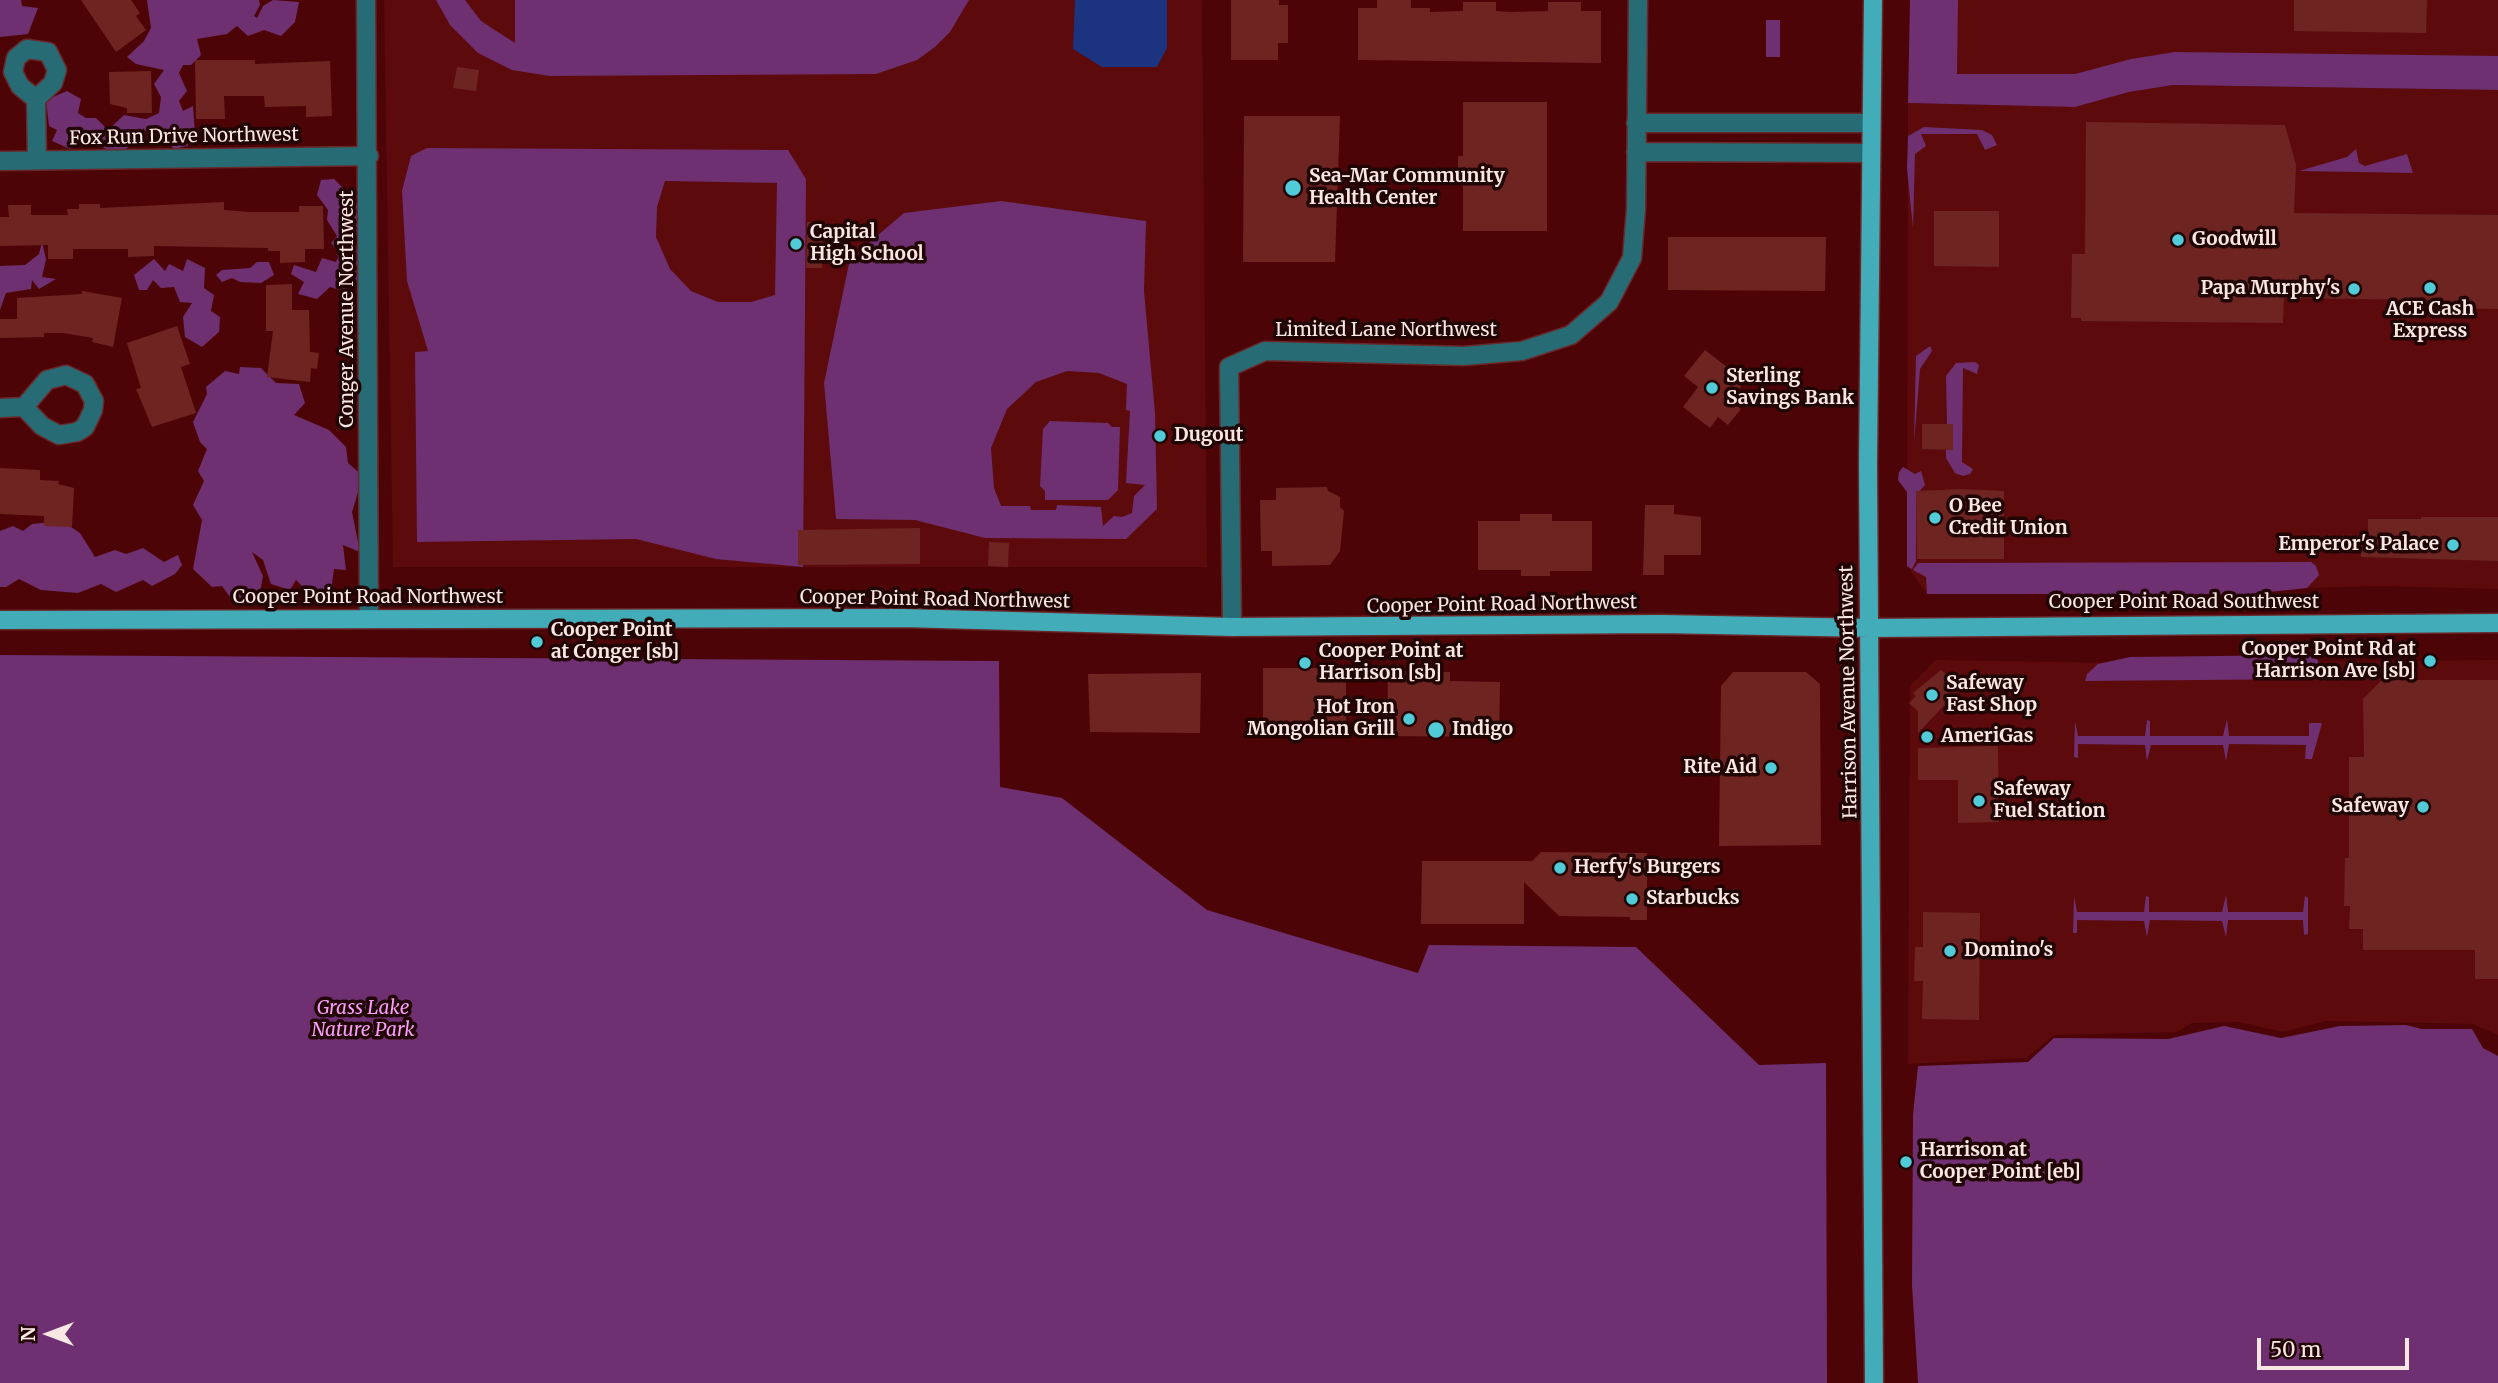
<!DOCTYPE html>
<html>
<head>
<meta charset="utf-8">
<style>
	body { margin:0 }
	#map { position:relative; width:2498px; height:1383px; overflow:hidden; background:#4d0407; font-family:Merriweather,serif }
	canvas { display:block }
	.north { position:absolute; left:14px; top:1299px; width:70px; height:70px; -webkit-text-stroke:5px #210404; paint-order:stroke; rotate:270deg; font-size:19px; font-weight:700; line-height:28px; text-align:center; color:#f9e7e4 }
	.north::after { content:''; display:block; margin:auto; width:24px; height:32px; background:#f9e7e4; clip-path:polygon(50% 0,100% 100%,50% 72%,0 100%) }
	.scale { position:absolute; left:2257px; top:1338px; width:152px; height:32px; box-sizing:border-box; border:4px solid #f9e7e4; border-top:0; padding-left:9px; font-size:21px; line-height:24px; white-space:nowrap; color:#f9e7e4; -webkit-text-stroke:5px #210404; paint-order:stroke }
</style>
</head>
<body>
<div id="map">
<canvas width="2498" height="1383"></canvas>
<div class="north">N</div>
<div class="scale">50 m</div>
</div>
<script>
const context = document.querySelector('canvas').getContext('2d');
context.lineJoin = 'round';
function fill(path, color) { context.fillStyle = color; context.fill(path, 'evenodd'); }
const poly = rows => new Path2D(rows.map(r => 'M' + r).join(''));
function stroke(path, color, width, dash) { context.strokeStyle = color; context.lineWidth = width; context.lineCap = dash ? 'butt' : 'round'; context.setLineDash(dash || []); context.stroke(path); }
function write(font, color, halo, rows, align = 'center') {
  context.font = font + ' Merriweather,serif'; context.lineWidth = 7; context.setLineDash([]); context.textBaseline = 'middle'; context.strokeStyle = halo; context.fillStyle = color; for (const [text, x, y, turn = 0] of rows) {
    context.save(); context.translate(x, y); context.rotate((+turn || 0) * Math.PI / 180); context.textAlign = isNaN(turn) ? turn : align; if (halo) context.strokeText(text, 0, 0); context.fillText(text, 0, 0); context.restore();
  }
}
const built = poly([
	[384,0,1202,0,1207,567,393,567],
	[1947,0,2498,0,2498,87,1947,75],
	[2172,85,2498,90,2498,589,2380,586,2307,588,2250,594,1927,594,1907,566,1908,103,2075,107,2129,92],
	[1935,660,2117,663,2498,660,2498,1035,2473,1024,2326,1021,2283,1032,2238,1022,2192,1023,2177,1032,2055,1035,2026,1058,1908,1064,1910,686]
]);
const green = poly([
	[0,0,21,0,22,6,38,8,28,34,0,37],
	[147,0,259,0,260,5,254,16,257,18,263,6,273,0,299,2,295,22,281,36,264,30,248,36,237,26,227,34,197,39,201,55,191,65,183,65,179,73,187,91,179,101,183,111,193,106,195,135,187,146,174,149,165,138,154,141,143,128,142,134,126,149,106,149,85,137,70,149,52,141,57,130,49,126,46,100,67,91,81,99,78,113,86,118,96,118,108,130,124,115,146,119,159,113,161,97,154,84,164,70,136,64,127,57,144,41,151,28],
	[436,0,465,0,481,21,515,43,515,0,969,0,950,32,935,47,917,60,876,74,550,76,512,70,478,53,450,25],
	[1910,0,1958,0,1957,74,2075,74,2131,59,2175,52,2498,56,2498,90,2173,85,2129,92,2075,107,1908,103],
	[1766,20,1780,20,1780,57,1766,57],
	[1924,127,1982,130,1992,135,1997,145,1985,150,1977,134,1921,134,1926,146,1915,154,1913,228,1907,169,1908,136],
	[427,148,788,150,806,179,803,567,716,559,636,539,417,542,415,352,428,351,407,281,402,191,411,156],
	[665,181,777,183,775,295,751,302,718,302,691,291,670,269,656,237,657,207],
	[2356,149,2359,163,2365,166,2407,154,2413,173,2299,171,2347,157],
	[334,179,342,187,342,199,357,202,363,223,358,235,348,238,361,248,361,263,354,269,359,272,359,281,343,291,330,287,317,299,298,294,304,282,291,274,294,265,316,272,322,258,336,262,340,252,331,243,337,236,327,220,328,210,317,195,321,180],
	[1001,201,1146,221,1144,291,1155,413,1157,509,1126,539,985,538,915,520,836,519,824,383,850,259,904,213],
	[1067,371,1099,373,1127,384,1126,410,1130,411,1126,483,1145,485,1134,496,1132,513,1122,517,1114,516,1103,526,1101,507,1057,505,1056,510,1031,510,1030,506,1001,506,994,488,991,448,1007,409,1036,382],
	[42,242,46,259,42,277,56,279,39,289,32,280,31,289,6,293,0,310,0,266,25,265,39,254],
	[154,259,165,271,169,264,183,271,187,259,205,268,204,288,214,295,211,311,220,317,219,332,202,347,185,337,183,317,192,303,180,302,174,287,161,288,153,280,147,290,139,290,134,275],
	[257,262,269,262,274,275,261,283,240,282,232,278,222,282,216,275,222,270,250,268],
	[1930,346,1932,351,1920,369,1914,443,1916,356],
	[1975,362,1979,365,1977,374,1963,368,1962,462,1973,469,1970,474,1963,476,1955,473,1946,458,1946,450,1953,449,1953,424,1947,424,1946,376,1956,363],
	[240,367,261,368,276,383,299,384,305,403,294,415,329,430,346,447,348,463,363,476,352,512,360,552,343,545,346,570,334,569,331,591,311,595,296,580,290,590,271,584,263,560,252,552,263,576,258,603,235,604,222,586,212,587,193,569,202,520,193,505,204,481,198,471,207,449,200,442,193,422,207,394,206,387,225,371,239,374],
	[1050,421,1108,423,1112,427,1120,427,1118,490,1108,500,1045,500,1045,491,1040,486,1043,429],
	[1903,467,1915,474,1921,471,1925,485,1916,495,1916,561,1912,569,1907,566,1907,492,1898,480,1899,472],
	[62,521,80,533,95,557,115,550,126,554,143,548,164,562,178,555,182,565,175,574,152,586,143,580,116,592,101,584,78,593,41,590,19,579,6,587,0,587,0,531,13,526,23,531,32,524],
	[2311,562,2316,566,2319,575,2307,588,2250,594,1927,594,1926,577,1913,570,1918,563],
	[0,655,999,661,1000,787,1062,798,1207,910,1418,973,1429,945,1636,947,1759,1065,1826,1063,1827,1383,0,1383],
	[2308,655,2318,660,2318,665,2313,665,2314,679,2085,681,2087,674,2098,664,2130,657],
	[2227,719,2229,736,2309,736,2309,723,2322,723,2312,759,2305,759,2306,745,2229,744,2226,761,2223,745,2151,745,2147,761,2145,745,2078,744,2078,758,2074,757,2075,721,2078,736,2145,736,2147,720,2150,721,2150,736,2223,736],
	[2226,895,2228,912,2303,912,2305,896,2308,898,2308,934,2304,935,2303,920,2228,920,2226,937,2222,921,2150,920,2147,937,2144,921,2077,920,2077,933,2073,933,2074,896,2077,912,2144,912,2146,896,2149,897,2149,912,2222,912],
	[2406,1025,2422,1029,2472,1029,2483,1048,2498,1056,2498,1383,1918,1383,1912,1285,1913,1115,1918,1066,2028,1062,2054,1038,2168,1039,2224,1026,2281,1038,2340,1026]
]);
const water = poly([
	[1075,0,1167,0,1167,48,1157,67,1102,67,1073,49]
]);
const building = poly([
	[81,0,131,0,140,13,136,16,146,30,116,52],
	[1231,0,1279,0,1279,5,1288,5,1288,43,1278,43,1278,60,1231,60],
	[1377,0,1411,0,1411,8,1430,8,1430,12,1463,11,1463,2,1496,2,1496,11,1510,12,1548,11,1548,2,1581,2,1581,11,1601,11,1601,63,1358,60,1358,8,1377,8],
	[2294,0,2427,0,2426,33,2294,31],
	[195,60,255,60,255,64,330,61,332,116,306,117,306,106,265,107,264,96,224,96,225,119,196,119],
	[457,67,479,70,476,91,453,88],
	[151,71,152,113,127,113,127,108,110,104,109,72],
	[1463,102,1547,102,1547,231,1463,231,1463,176,1458,176,1458,156,1463,156],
	[1244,116,1340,116,1335,262,1243,262],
	[2086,122,2285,125,2296,165,2294,213,2498,215,2498,309,2431,308,2431,300,2284,298,2283,323,2081,321,2081,318,2071,318,2072,254,2085,254],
	[224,202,224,210,251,212,299,212,299,206,323,206,324,249,305,249,305,262,280,263,280,251,268,251,268,248,154,246,154,256,128,257,128,249,73,249,73,259,48,259,48,245,0,246,0,217,9,217,8,205,31,205,31,215,68,215,67,209,79,209,79,204,100,204,100,208],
	[1934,211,1999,211,1999,267,1934,266],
	[807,222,822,222,822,268,806,268],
	[1668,237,1826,237,1825,291,1668,290],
	[292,284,292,310,309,310,310,352,319,353,317,369,311,368,310,382,267,377,273,331,266,331,266,285],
	[82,291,122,298,113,347,92,342,93,338,63,333,44,333,44,337,0,338,0,319,17,319,17,298,82,294],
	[177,326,190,364,181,367,196,413,152,427,136,389,141,388,127,343],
	[1705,350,1745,381,1730,401,1741,409,1728,425,1718,417,1710,428,1683,407,1698,387,1684,376],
	[1922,424,1953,424,1953,450,1922,449],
	[0,468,40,470,40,480,59,481,58,484,74,488,72,527,44,526,44,516,0,514],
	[1327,487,1328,491,1340,497,1340,507,1344,511,1340,551,1330,565,1272,566,1272,551,1261,551,1260,500,1276,500,1276,488],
	[1962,489,2004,491,2004,559,1917,559,1916,491],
	[1645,505,1674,505,1674,514,1701,517,1701,555,1664,555,1664,575,1643,575],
	[1520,514,1552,514,1552,521,1592,521,1592,571,1550,571,1550,576,1521,576,1521,570,1478,570,1478,521,1520,521],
	[2421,517,2498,517,2498,561,2361,557,2361,532,2368,532,2368,519,2421,519],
	[920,528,920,564,798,565,798,530],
	[989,542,1009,543,1008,567,988,566],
	[1263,668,1346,668,1346,736,1263,735],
	[1941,670,1949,677,1971,677,1918,733,1918,711,1909,703,1916,696,1913,693],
	[1388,671,1450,672,1450,681,1500,682,1499,737,1387,736],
	[1733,672,1806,672,1820,684,1821,845,1719,846,1721,686],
	[1201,673,1200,733,1090,732,1088,674],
	[2382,680,2498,680,2498,979,2475,979,2475,950,2363,950,2363,929,2349,929,2350,906,2344,906,2345,858,2349,858,2349,757,2364,757,2363,699],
	[1998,746,1999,822,1958,823,1958,780,1918,780,1918,748],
	[1541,852,1647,853,1647,920,1630,920,1630,917,1559,916,1524,882,1524,924,1421,924,1422,861,1532,861],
	[1923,912,1980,913,1979,1020,1922,1019,1923,981,1914,981,1915,947,1923,947]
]);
const minor = poly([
	[366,0,369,619],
	[27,49,48,52,57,70,53,83,36,99,20,86,13,72,16,58,27,49],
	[36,99,37,160],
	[1636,123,1869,123],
	[1636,152,1870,153],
	[0,161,369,156],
	[66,375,85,384,94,401,93,410,85,427,77,432,59,435,42,426,24,407,47,380,66,375],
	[0,408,24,407],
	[1232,627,1229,367,1265,351,1464,356,1522,351,1571,335,1609,302,1632,258,1636,209,1638,0]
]);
const major = poly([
	[1873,0,1868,465,1874,1383],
	[0,620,903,618,1232,627,1662,624,1870,628,2498,623]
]);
const markers = [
	[1293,188,9,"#52cbd9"],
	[2178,240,7,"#52cbd9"],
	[796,244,7,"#52cbd9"],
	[2430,288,7,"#52cbd9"],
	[2354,289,7,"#52cbd9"],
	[1712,388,7,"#52cbd9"],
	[1160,436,7,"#52cbd9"],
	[1935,518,7,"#52cbd9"],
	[2453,545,7,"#52cbd9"],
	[537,642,7,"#52cbd9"],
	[2430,661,7,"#52cbd9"],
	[1305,663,7,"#52cbd9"],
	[1932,695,7,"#52cbd9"],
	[1409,719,7,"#52cbd9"],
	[1436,730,9,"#52cbd9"],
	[1927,737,7,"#52cbd9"],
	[1771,768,7,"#52cbd9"],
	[1979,801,7,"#52cbd9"],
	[2423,807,7,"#52cbd9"],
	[1560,868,7,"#52cbd9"],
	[1632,899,7,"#52cbd9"],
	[1950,951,7,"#52cbd9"],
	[1906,1162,7,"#52cbd9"]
];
const streetNames = [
	["Fox Run Drive Northwest",184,137,-1],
	["Conger Avenue Northwest",348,309,-90],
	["Limited Lane Northwest",1386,331],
	["Cooper Point Road Northwest",368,598],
	["Cooper Point Road Northwest",935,600,1],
	["Cooper Point Road Southwest",2184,603],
	["Cooper Point Road Northwest",1502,605,-1],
	["Harrison Avenue Northwest",1849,692,-91]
];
const poiNames = [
	["Sea-Mar Community",1309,177],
	["Health Center",1309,199],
	["Capital",810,233],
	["High School",810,255],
	["Goodwill",2192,240],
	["Papa Murphy's",2340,289,"right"],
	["ACE Cash",2430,310,"center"],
	["Express",2430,332,"center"],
	["Sterling",1726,377],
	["Savings Bank",1726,399],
	["Dugout",1174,436],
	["O Bee",1949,507],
	["Credit Union",1949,529],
	["Emperor's Palace",2439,545,"right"],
	["Cooper Point",551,631],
	["at Conger [sb]",551,653],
	["Cooper Point Rd at",2416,650,"right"],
	["Harrison Ave [sb]",2416,672,"right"],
	["Cooper Point at",1319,652],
	["Harrison [sb]",1319,674],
	["Safeway",1946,684],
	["Fast Shop",1946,706],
	["Hot Iron",1395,708,"right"],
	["Mongolian Grill",1395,730,"right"],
	["Indigo",1452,730],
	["AmeriGas",1941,737],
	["Rite Aid",1757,768,"right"],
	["Safeway",1993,790],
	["Fuel Station",1993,812],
	["Safeway",2409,807,"right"],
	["Herfy's Burgers",1574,868],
	["Starbucks",1646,899],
	["Domino's",1964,951],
	["Harrison at",1920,1151],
	["Cooper Point [eb]",1920,1173]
];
const parkNames = [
	["Grass Lake",363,1009],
	["Nature Park",363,1031]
];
fill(built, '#5c0a0c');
fill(green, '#6e3070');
fill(water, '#1c347f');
fill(building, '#6e2522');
stroke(minor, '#69282a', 21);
stroke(major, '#69282a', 21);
stroke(minor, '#276c74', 18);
stroke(major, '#42acb8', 18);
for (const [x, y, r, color] of markers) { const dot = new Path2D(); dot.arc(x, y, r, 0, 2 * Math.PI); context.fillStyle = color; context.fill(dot); stroke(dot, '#210404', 2.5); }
write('19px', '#f9e7e4', '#210404', streetNames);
write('bold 19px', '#f9e7e4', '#210404', poiNames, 'left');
write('italic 19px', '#f99efb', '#210404', parkNames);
</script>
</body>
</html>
